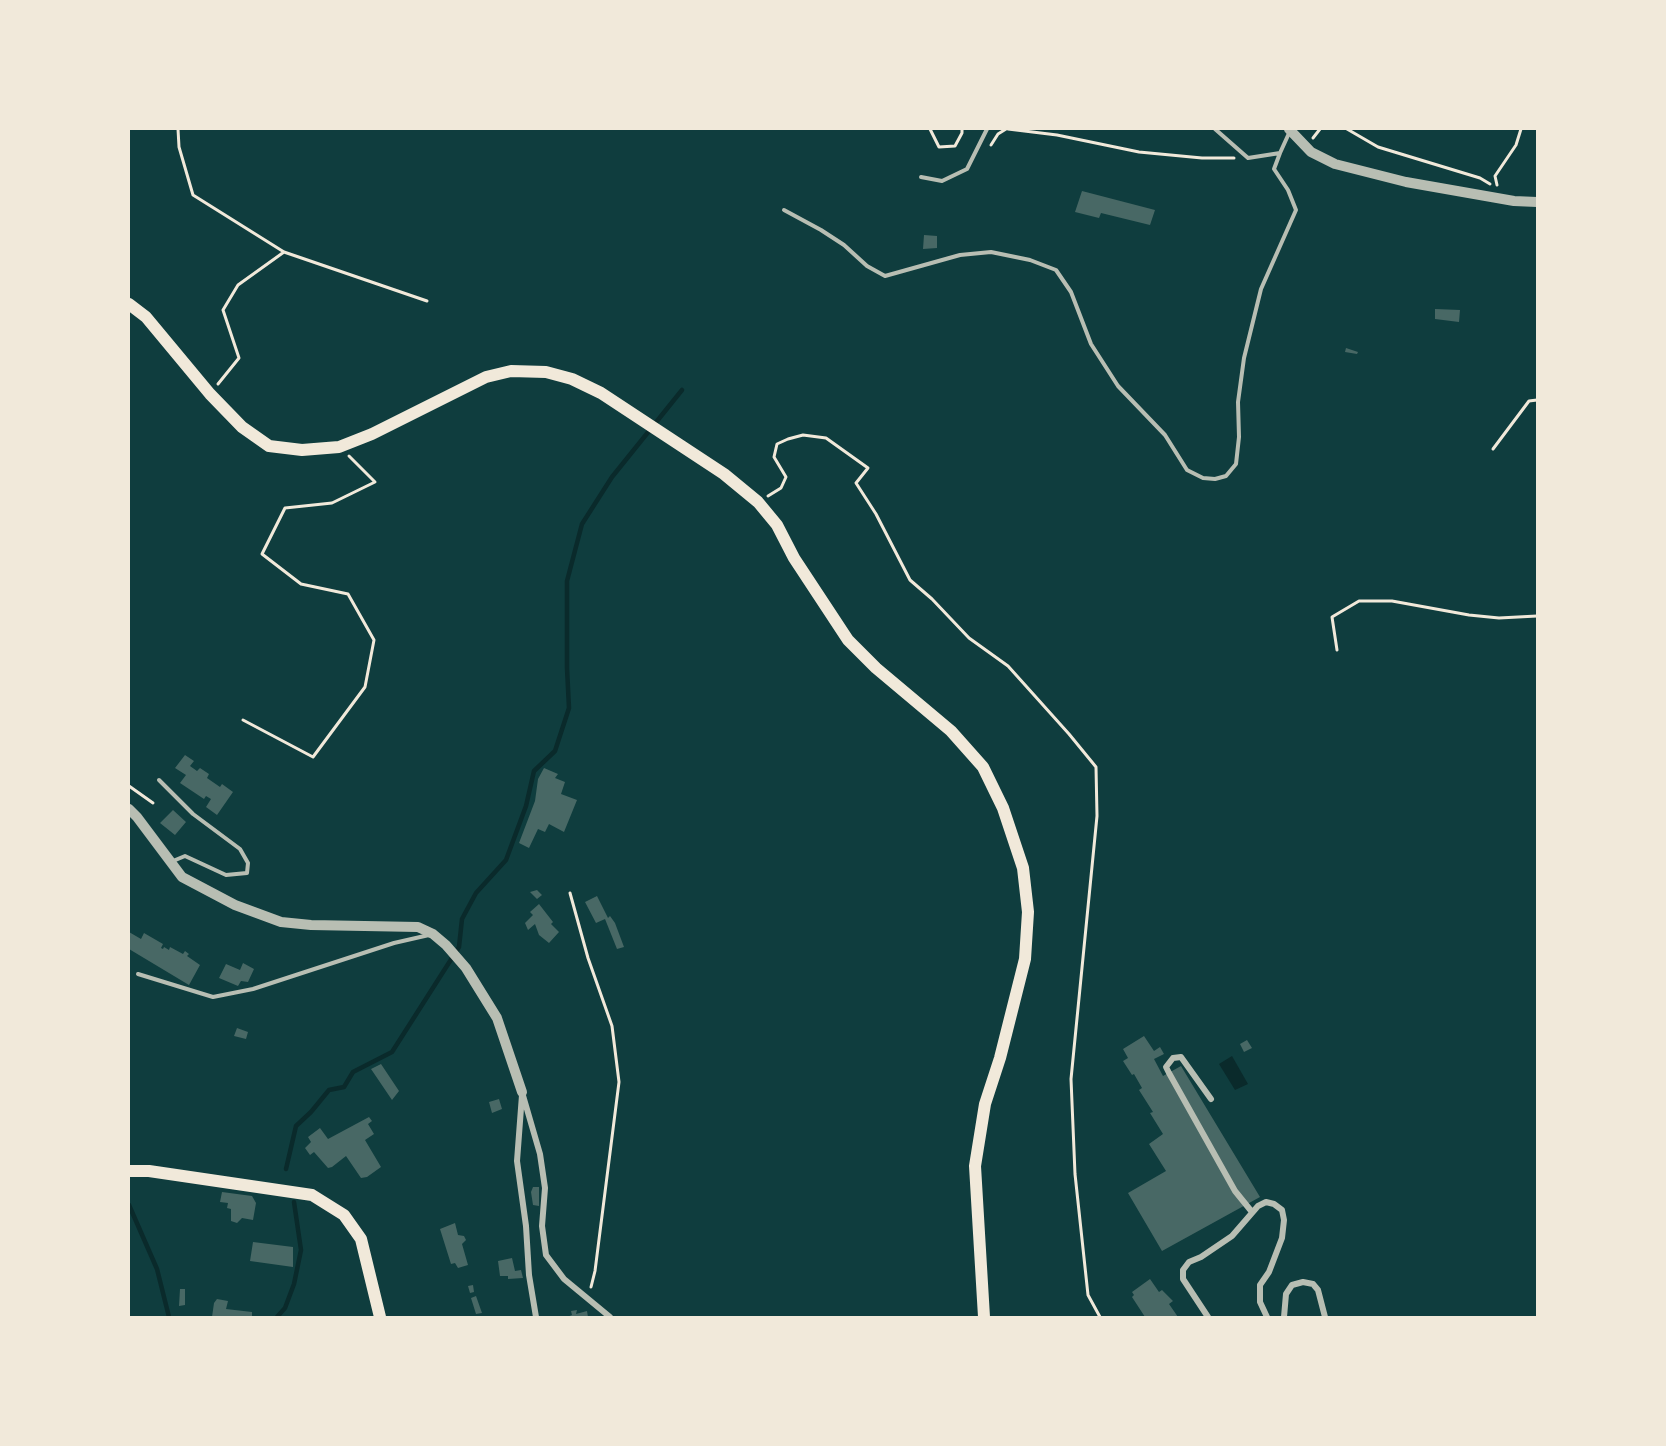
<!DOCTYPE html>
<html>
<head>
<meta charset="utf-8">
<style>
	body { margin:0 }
	#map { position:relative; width:1666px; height:1446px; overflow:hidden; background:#0f3d3e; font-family:Georgia,serif }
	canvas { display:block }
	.frame { position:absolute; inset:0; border:130px solid #f1e9da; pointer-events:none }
</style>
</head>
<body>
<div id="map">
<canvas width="1666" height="1446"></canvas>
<div class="frame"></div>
</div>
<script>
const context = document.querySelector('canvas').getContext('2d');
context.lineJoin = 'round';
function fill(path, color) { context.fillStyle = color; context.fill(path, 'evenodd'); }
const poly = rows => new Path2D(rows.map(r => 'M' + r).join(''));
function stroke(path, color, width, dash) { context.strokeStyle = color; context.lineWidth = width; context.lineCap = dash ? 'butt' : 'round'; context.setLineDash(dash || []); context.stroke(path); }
const water = poly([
	[1232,1056,1248,1084,1235,1090,1219,1064]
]);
const stream = poly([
	[286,1169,296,1126,311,1112,329,1090,344,1087,353,1072,392,1052,459,947,462,919,476,893,506,860,526,806,534,771,555,751,569,708,567,668,567,581,582,524,612,477,682,390],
	[129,1205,157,1269,169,1317],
	[277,1317,285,1308,294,1284,301,1250,294,1202]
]);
const building = poly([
	[1082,191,1155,210,1150,225,1101,213,1099,218,1075,212],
	[924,235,937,236,937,248,923,249],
	[1435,309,1460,310,1459,322,1435,319],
	[1346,348,1358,352,1357,354,1345,352],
	[185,755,194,761,190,766,197,771,200,768,209,774,207,778,220,787,222,784,233,792,217,815,206,807,211,799,206,796,204,799,180,783,186,775,175,768],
	[544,768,558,774,555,778,565,782,561,794,577,800,564,832,549,824,545,832,538,829,529,848,519,843,535,801,538,779],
	[173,810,186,822,175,835,160,823],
	[537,890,542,895,537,899,530,892],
	[597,896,608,918,610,916,615,923,624,947,617,949,605,919,596,923,585,902],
	[539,904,553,922,551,924,559,932,549,943,539,935,535,924,528,930,525,923,533,915,530,912],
	[129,932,141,939,144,933,163,944,161,948,163,949,164,947,169,950,170,947,183,954,185,951,189,954,187,956,200,965,189,985,129,949],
	[243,963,254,969,248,982,241,981,238,986,219,978,226,964,240,970],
	[237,1028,248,1032,246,1039,234,1036],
	[1144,1036,1154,1051,1160,1047,1164,1054,1154,1059,1163,1076,1181,1066,1260,1197,1162,1251,1128,1193,1166,1171,1149,1144,1163,1134,1150,1113,1153,1112,1139,1090,1142,1088,1134,1074,1132,1075,1123,1061,1128,1058,1123,1049],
	[1247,1040,1252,1048,1244,1052,1240,1044],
	[381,1064,399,1091,392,1100,371,1069],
	[499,1099,502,1109,492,1113,489,1102],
	[369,1117,372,1121,368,1124,374,1134,365,1140,381,1167,367,1177,361,1178,346,1156,332,1167,328,1168,314,1152,310,1155,305,1148,311,1142,308,1137,320,1128,328,1139],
	[533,1187,539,1187,539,1206,533,1205,531,1192],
	[222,1192,252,1196,256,1203,253,1220,242,1218,237,1223,231,1221,231,1209,227,1208,228,1203,220,1202],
	[455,1223,458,1235,464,1236,466,1240,462,1244,468,1265,458,1268,455,1263,451,1264,440,1229],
	[253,1242,293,1247,293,1267,250,1261],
	[512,1258,515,1271,521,1270,523,1278,508,1279,508,1276,500,1276,498,1261],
	[1150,1279,1159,1292,1162,1290,1173,1301,1169,1304,1178,1317,1145,1317,1132,1297,1134,1295,1132,1292],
	[473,1285,474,1292,470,1293,468,1286],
	[180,1289,185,1289,185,1305,179,1306],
	[476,1296,482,1313,476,1314,471,1298],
	[217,1299,228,1301,226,1309,252,1312,252,1317,212,1317,214,1303],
	[577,1310,576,1314,587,1311,588,1317,567,1317,572,1315,571,1311]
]);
const path = poly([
	[178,129,179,147,193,195,284,252,427,301],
	[930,129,939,147,955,146,962,133,962,129],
	[1008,129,1057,135,1139,152,1202,158,1234,158],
	[1347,129,1378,147,1480,178,1490,184],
	[1313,138,1320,129],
	[991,145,998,134,1006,129],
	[1497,185,1495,176,1516,145,1521,129],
	[218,384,239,358,223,310,238,285,284,252],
	[1493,449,1529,401,1537,400],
	[768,496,781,488,786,477,774,457,777,444,788,439,803,435,826,438,868,468,856,483,876,514,910,580,932,599,969,638,1008,666,1069,734,1096,767,1097,816,1071,1079,1075,1174,1088,1295,1100,1317],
	[1337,650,1332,617,1359,601,1392,601,1469,615,1499,618,1537,616],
	[243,720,313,757,365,687,374,640,348,594,301,584,262,554,285,508,332,503,375,482,349,456],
	[129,786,153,803],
	[570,893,588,958,612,1026,619,1082,595,1271,591,1287]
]);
const service = poly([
	[1215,129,1248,158,1280,153,1290,131],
	[921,177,942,181,967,169,987,129],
	[784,210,821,230,844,245,867,266,885,276,960,255,991,252,1030,260,1056,270,1071,292,1091,344,1118,386,1165,435,1187,470,1203,478,1215,479,1226,476,1236,464,1239,437,1238,402,1244,358,1261,289,1296,210,1288,190,1274,169,1280,153],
	[159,780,193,814,240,849,248,863,247,873,226,875,185,856,173,861],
	[138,974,213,997,253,989,394,943,429,935]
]);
const minor = poly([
	[522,1092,540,1154,545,1188,542,1226,546,1255,564,1279,610,1317],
	[522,1095,517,1161,526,1226,529,1275,536,1317],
	[1211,1099,1181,1057,1173,1058,1166,1067,1169,1073,1235,1191,1252,1212],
	[1208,1317,1183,1279,1183,1270,1189,1262,1201,1257,1232,1236,1258,1206,1266,1202,1274,1204,1282,1210,1284,1220,1282,1238,1269,1272,1260,1285,1260,1302,1267,1317],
	[1284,1317,1286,1294,1292,1285,1303,1282,1313,1284,1318,1290,1325,1317]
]);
const tertiary = poly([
	[1289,129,1311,152,1335,164,1406,182,1514,201,1537,202],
	[129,809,137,817,182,877,235,905,281,922,311,925,418,927,433,934,446,945,466,968,497,1018,522,1092]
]);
const secondary = poly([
	[129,304,146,317,210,394,242,427,269,446,302,450,339,447,372,434,486,377,511,371,546,372,572,379,601,393,724,474,758,502,777,525,794,558,848,640,876,668,951,731,983,767,1003,808,1023,868,1028,912,1025,959,1000,1058,985,1104,975,1166,984,1317],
	[129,1171,149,1171,312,1195,344,1215,361,1239,380,1317]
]);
fill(water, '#0a2a2b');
stroke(stream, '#0a2a2b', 4.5);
fill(building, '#486865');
stroke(path, '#f1e9da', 3);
stroke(service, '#b8beb3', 4);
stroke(minor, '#b8beb3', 6);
stroke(tertiary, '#b8beb3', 10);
stroke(secondary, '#f1e9da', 12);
</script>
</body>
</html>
